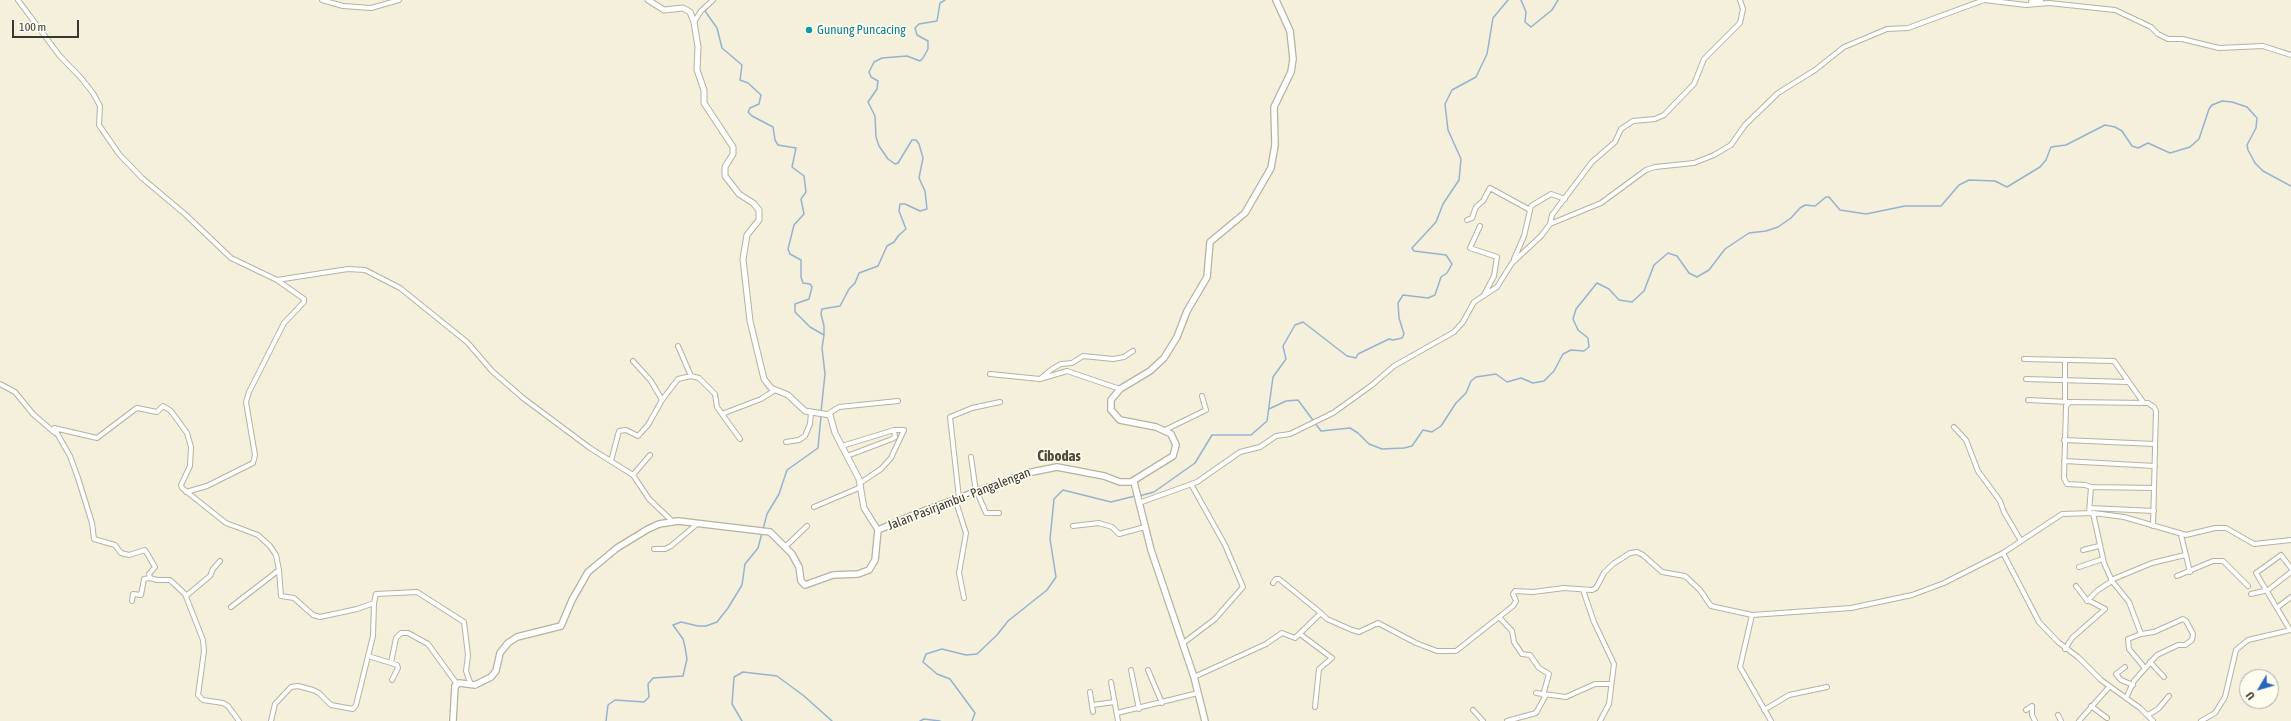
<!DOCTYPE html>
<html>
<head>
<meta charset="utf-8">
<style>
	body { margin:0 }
	#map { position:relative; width:2291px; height:721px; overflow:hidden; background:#f4f0db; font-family:"Asap Condensed",sans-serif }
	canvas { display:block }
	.north { position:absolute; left:2239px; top:669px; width:40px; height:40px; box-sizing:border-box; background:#fffdf0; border:1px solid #b0aea3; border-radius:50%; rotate:232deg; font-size:11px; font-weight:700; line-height:16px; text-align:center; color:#393830 }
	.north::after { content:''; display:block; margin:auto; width:14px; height:18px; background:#2568b9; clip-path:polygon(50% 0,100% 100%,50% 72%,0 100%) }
	.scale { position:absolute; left:12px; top:20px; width:67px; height:18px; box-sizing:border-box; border:2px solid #393830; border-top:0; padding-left:5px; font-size:12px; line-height:14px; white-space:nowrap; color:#393830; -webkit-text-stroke:3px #fffdf0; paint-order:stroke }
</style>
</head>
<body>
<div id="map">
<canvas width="2291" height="721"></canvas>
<div class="north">U</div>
<div class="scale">100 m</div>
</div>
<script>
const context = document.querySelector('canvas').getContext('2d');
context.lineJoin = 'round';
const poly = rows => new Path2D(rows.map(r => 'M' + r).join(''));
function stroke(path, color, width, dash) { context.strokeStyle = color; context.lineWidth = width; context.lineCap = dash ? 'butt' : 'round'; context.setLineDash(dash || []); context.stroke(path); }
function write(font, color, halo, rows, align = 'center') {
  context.font = font + ' "Asap Condensed",sans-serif'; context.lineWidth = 3.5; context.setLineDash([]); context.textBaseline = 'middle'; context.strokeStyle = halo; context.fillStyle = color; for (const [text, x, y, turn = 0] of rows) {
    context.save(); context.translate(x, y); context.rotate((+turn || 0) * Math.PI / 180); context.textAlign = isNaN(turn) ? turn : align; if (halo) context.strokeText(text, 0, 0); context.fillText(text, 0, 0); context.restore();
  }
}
const stream = poly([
	[715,0,705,11,717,28,722,48,742,65,740,80,748,83,761,95,759,104,750,108,748,112,752,116,773,127,775,140,778,145,796,148,792,167,804,176,806,192,801,199,804,214,794,225,788,249,790,254,801,260,801,277,803,283,810,284,812,287,809,299,795,304,795,312,810,327,824,335,822,348,825,374,821,412],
	[1521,0,1526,12,1525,22,1531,27,1552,10,1558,0],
	[824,335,824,326,821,314,822,309,840,306,849,289,855,283,859,273,878,266,887,246,894,242,899,235,906,229,899,211,900,204,905,204,920,211,927,209,925,191,919,178,923,158,919,144,916,140,912,140,898,163,895,164,888,159,879,146,876,137,875,116,868,102,877,89,878,81,871,77,869,72,874,62,882,58,907,56,920,61,923,58,928,49,928,41,917,35,915,28,919,24,937,21,940,3,945,0],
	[1269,409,1286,401,1298,400,1321,431,1350,428,1358,433,1369,444,1382,449,1404,448,1412,446,1423,430,1432,432,1441,426,1456,403,1466,393,1471,381,1476,377,1496,374,1507,382,1521,378,1533,383,1544,381,1554,371,1563,354,1571,350,1584,351,1589,347,1588,338,1578,330,1573,319,1576,309,1597,283,1609,289,1619,300,1632,302,1644,291,1654,265,1668,253,1677,256,1689,273,1697,277,1709,270,1725,249,1749,233,1766,231,1778,227,1791,218,1800,208,1805,205,1815,206,1826,197,1829,197,1840,210,1866,214,1905,206,1941,206,1959,185,1969,180,1995,181,2007,187,2040,167,2046,160,2051,147,2066,145,2105,125,2115,127,2122,131,2132,146,2138,148,2148,143,2170,153,2190,147,2199,139,2209,109,2212,105,2222,101,2232,102,2247,107,2257,118,2256,128,2247,145,2248,150,2255,163,2263,171,2291,186],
	[1139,496,1154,492,1195,463,1212,435,1251,435,1267,421,1273,377,1286,359,1283,346,1295,325,1303,322,1347,356,1356,358,1358,354,1389,339,1393,340,1402,338,1404,334,1399,318,1398,303,1403,295,1428,298,1435,295,1441,277,1447,273,1452,264,1446,255,1414,251,1412,248,1436,222,1443,204,1459,180,1461,159,1448,130,1445,104,1452,90,1476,77,1487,54,1493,18,1508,0],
	[606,721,608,705,615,700,644,702,649,697,648,684,653,678,683,676,687,659,685,647,683,639,673,625,681,622,698,626,706,626,717,622,728,608,742,585,745,564,758,548,767,514,779,494,787,470,818,448,821,416],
	[742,721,732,704,734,677,743,672,777,676,804,696,832,721],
	[920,721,924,719,940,721],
	[972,721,975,713,950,679,937,674,923,662,926,654,942,649,966,655,977,654,997,635,1008,621,1047,590,1056,577,1050,539,1054,499,1063,490,1111,502,1135,496]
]);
const minor = poly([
	[18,0,59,55,81,78,93,93,100,106,99,125,119,154,142,178,186,215,231,258,277,280,304,299,304,302,284,323,249,392,246,402,255,455,253,463,207,486,186,492],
	[322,0,343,6,371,8,399,0],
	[2031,2,2041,0],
	[694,22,701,11,713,0],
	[1467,220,1472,218,1476,207,1483,201,1490,188,1530,210],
	[1550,224,1552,215,1592,162,1615,142,1621,129,1633,121,1655,119,1664,115,1689,89,1694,84,1704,59,1740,23,1743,9,1740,0],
	[1480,226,1470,248,1497,257,1494,276,1484,295],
	[1514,259,1524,236,1531,206,1551,194,1565,199],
	[277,280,348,269,365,270,400,288,467,342,492,371,523,398,590,448,633,475,649,499,672,521],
	[678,346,691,376],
	[2024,359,2114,361,2143,402],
	[990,374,1040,379,1067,371,1120,389],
	[1040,379,1052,369,1061,364,1072,363,1083,356,1113,359,1124,357,1133,351],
	[2026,379,2128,382],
	[0,384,15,392,33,414,55,433],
	[662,400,678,379,691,376,699,378,715,394,717,407,722,414,761,399,775,390],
	[2028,400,2069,402],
	[2065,402,2065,360],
	[722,414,740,439],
	[828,414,839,407,898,401],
	[1954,427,1966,440,1978,471,2000,501,2004,512,2021,541],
	[1165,430,1206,410,1202,396],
	[2064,440,2155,444],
	[786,442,799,440,805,436,810,424,811,413],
	[842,446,894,430,895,437,892,439,847,456],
	[971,457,976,492],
	[611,461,619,431,626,430,638,436,648,425,662,400,651,381,633,361],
	[2064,461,2155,466],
	[633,475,650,455],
	[860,483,881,469,891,458,904,430,894,430],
	[2091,487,2154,488],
	[977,492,986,513,999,513],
	[959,498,950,417,972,408,1000,402],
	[955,499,966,533,959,573,964,598],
	[1139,503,1197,482,1240,452,1260,447,1276,436,1290,434,1333,413,1372,385,1394,366,1454,332,1463,322,1474,302,1497,287,1512,263,1541,236,1550,224,1601,203,1646,170,1655,167,1694,163,1714,155,1731,145,1745,125,1778,93,1815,70,1844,47,1887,29,1908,28,1984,0,2026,5,2049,3,2115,10,2151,27,2158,34,2168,39,2182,39,2219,48,2263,46,2291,55],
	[814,507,861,487],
	[2090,508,2154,511],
	[2089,513,2091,487,2085,485,2067,484,2064,478,2066,406,2070,402,2148,403,2154,407,2156,411,2153,526],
	[2093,513,2104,563,2112,581,2129,602,2141,634,2128,639,2129,649,2144,667],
	[1073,526,1099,523,1112,527,1119,534,1145,527],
	[2181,535,2190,572],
	[785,547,807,526],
	[654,549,665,549,671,546,697,524],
	[2083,550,2099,546],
	[2003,553,2039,622,2058,642,2078,657,2101,680,2140,708,2153,721],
	[2079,567,2103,559],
	[2177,576,2213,561,2223,561,2248,586],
	[2111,580,2152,563,2185,555],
	[1273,583,1276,579,1279,579,1321,613],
	[1583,590,1594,622,1614,664,1609,704,1600,721],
	[2251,594,2268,590,2291,572],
	[186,596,210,576,213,569,220,561],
	[132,601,133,594,141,595,144,579,150,578],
	[2087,601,2098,590,2112,581],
	[231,607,279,570],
	[2278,607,2291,597],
	[1752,615,1740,667,1771,721],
	[1499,617,1512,631,1514,642,1522,654,1530,655,1539,668,1549,674,1543,695],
	[2290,630,2256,573,2281,555,2291,568],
	[1300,634,1332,658,1319,669,1315,707],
	[1182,644,1215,619,1243,587,1225,545,1191,484],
	[2065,649,2072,638,2105,609,2086,599,2076,586],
	[368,656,391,663,396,638,401,633,408,633,428,644,457,684],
	[2150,662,2164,677],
	[391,663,397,665,398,668,392,680],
	[2125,667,2116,674,2121,680,2133,685],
	[1131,670,1139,709],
	[1148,670,1162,703],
	[1194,677,1266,644,1282,633,1295,638,1321,613,1327,619,1352,630,1359,632,1378,623,1416,643,1437,651,1456,651,1513,606,1516,601,1513,594,1515,591,1533,592,1564,588,1592,590,1596,588,1604,573,1613,564,1630,553,1637,552,1643,555,1662,572,1685,576,1700,590,1711,606,1752,615,1851,608,1912,595,1944,583,2003,553,2062,514,2093,513,2124,517,2186,535,2215,528,2226,528,2254,544,2291,540],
	[1111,682,1118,721],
	[1090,692,1093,712],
	[1536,693,1566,697,1595,684,1611,684],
	[2126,698,2134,681,2157,655,2178,645,2185,645,2192,640,2193,634,2186,621,2183,619,2154,632,2141,634],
	[1092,705,1115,702],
	[2091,706,2107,718],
	[1473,710,1483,721],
	[1764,710,1789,695,1827,687],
	[2026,710,2032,706,2032,715,2035,721],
	[1117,713,1198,693],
	[2058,715,2061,721],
	[2148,715,2158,709,2169,696],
	[239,721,228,706,223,703,203,700,198,695,204,651,203,640,185,594,170,580,157,580,150,578,149,574,155,567,145,550,129,555,121,553,115,545,94,539,92,523,78,478,70,456,54,428,97,438,134,410,137,408,157,412,163,406,171,411,187,433,191,447,190,466,181,485,182,488,226,523,258,535,270,546,276,555,279,570,281,596,294,598,313,615,320,617,357,609,374,603,376,594,417,592,464,622,468,655,466,671,471,685],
	[271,721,275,704,291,687,298,686,313,690,319,693,331,705,353,709,356,705,373,636,374,603],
	[1507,721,1536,713,1546,695],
	[2079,721,2109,687],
	[2201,721,2215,713,2225,697,2236,650,2248,640,2291,630]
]);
const tertiary = poly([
	[648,0,664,10,683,8,690,12,694,22,698,47,697,70,704,90,704,103,733,147,733,154,725,167,725,176,739,194,753,203,759,210,759,220,747,235,743,259,750,321,764,379,771,388,788,395,805,411,830,415,835,433,859,479,864,508,878,530]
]);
const secondary = poly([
	[1134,482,1151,550,1194,677,1205,721],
	[453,721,455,686,459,683,475,685,491,677,496,671,500,653,508,643,517,637,561,626,572,600,588,572,617,548,648,529,659,524,678,521,770,532,792,554,799,567,801,581,805,585,833,575,858,574,869,570,875,560,878,530,918,513,1027,473,1057,467,1104,476,1120,482,1131,482,1173,456,1176,445,1171,434,1156,427,1120,420,1111,410,1111,400,1120,389,1150,371,1164,358,1177,337,1187,311,1207,277,1210,242,1245,213,1271,168,1275,145,1274,107,1291,72,1293,59,1290,31,1276,0]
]);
const markers = [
	[809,30,4,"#0f9aa8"]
];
const cultureNames = [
	["Gunung Puncacing",817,30]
];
const streetNames = [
	["Jalan Pasirjambu - Pangalengan",959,499,-21]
];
const quarterNames = [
	["Cibodas",1059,456]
];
stroke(stream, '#96b2d1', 1.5);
stroke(minor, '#b6b29f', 6);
stroke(tertiary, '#b6b29f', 7);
stroke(secondary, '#b6b29f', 8);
stroke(minor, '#fff', 4);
stroke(tertiary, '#fff', 5);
stroke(secondary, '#fff', 5.5);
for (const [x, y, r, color] of markers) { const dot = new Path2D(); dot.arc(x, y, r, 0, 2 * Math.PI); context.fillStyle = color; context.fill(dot); stroke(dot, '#fffdf0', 1.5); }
write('13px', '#0d838f', '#fffdf0', cultureNames, 'left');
write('13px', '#393830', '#fffdf0', streetNames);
write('bold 15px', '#4f4b3a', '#fffdf0', quarterNames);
</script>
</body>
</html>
